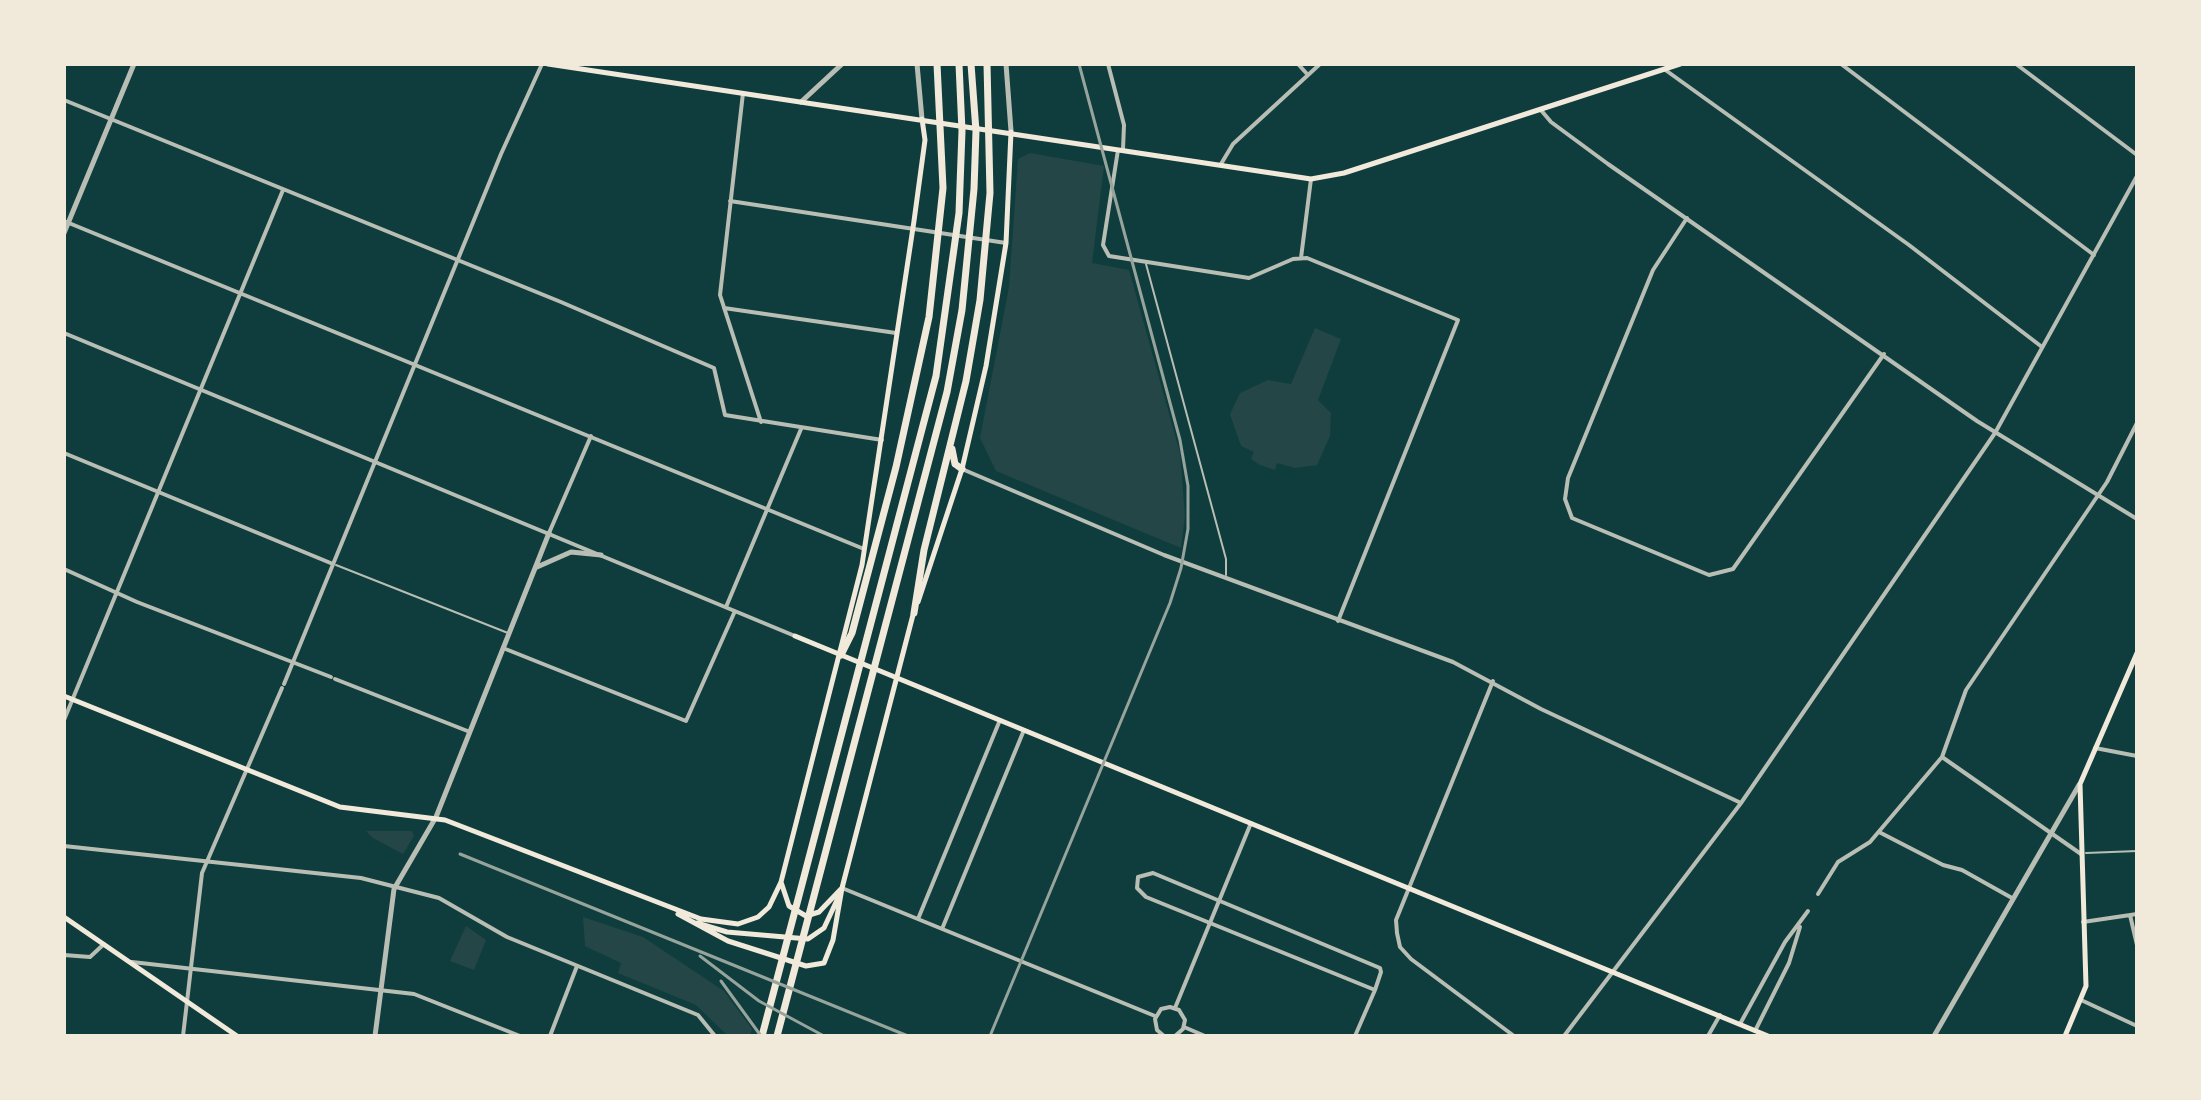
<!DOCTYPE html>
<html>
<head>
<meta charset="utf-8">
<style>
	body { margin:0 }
	#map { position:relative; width:2201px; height:1100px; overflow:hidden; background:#0f3d3e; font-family:Overpass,sans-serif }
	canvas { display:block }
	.frame { position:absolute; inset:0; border:66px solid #f1e9da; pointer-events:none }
</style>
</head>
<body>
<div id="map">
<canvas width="2201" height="1100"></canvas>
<div class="frame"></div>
</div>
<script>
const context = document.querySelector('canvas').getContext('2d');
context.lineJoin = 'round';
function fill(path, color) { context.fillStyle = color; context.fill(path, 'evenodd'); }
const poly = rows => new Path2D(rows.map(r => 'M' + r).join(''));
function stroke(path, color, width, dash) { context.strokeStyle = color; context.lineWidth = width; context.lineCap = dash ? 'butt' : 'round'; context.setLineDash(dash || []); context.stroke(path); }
const green = poly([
	[1030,153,1104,166,1092,263,1129,270,1180,453,1185,516,1181,548,996,471,980,438,1009,287,1018,159],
	[1315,328,1341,339,1318,400,1331,413,1330,436,1317,465,1295,468,1277,463,1275,470,1260,465,1251,459,1254,452,1241,446,1230,414,1240,393,1268,380,1291,384],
	[366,831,412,831,414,836,403,854,373,838],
	[583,917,643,937,724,991,752,1029,750,1036,728,1036,696,1005,618,973,621,963,585,946],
	[466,926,486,940,474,970,450,961]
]);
const service = poly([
	[1146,264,1226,559,1226,575],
	[336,565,508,633],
	[2086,853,2137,851]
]);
const minor = poly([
	[1108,64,1124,125,1123,149],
	[1298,64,1308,75],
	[1467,64,1473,64],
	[1841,64,2094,255],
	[2016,64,2137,155],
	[1664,69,1909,245,2042,347],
	[743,93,720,295,761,422],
	[64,100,561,302,714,368,725,415,882,440],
	[1540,109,1551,122,1608,164,1977,421,2137,519],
	[1118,150,1103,245,1109,256,1249,278,1293,259,1307,258,1458,320,1338,621],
	[1221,164,1233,144,1320,64],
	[730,201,1006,243],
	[1687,218,1653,270,1568,478,1565,499,1572,518,1709,575,1733,569,1884,354],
	[64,221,864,549],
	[1301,258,1311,179],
	[724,308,896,333],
	[64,333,795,636],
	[64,453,333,564],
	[962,469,1164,555,1453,662,1541,709,1741,803],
	[549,533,591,436],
	[64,569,137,602,331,677],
	[726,607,801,429],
	[503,648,686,721,735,611],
	[335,679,470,732],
	[1493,681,1409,888,1396,920,1397,933,1400,947,1411,959,1514,1036],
	[284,684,501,154,542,64],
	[64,720,283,190],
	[2095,748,2137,756],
	[1879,832,1943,865,1962,870,2012,898],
	[64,846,361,878,439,898,507,937,698,1015,715,1036],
	[2081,854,1942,757,1966,690,2107,482,2137,423],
	[842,888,1155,1016],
	[1818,894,1838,862,1870,842,1942,757],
	[2130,915,2137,945],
	[918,919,1000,720],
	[2083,922,2137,914],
	[942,929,1024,730],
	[64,955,90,957,104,944],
	[132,962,414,994,520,1036],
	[2081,1000,2137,1026],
	[1175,1008,1251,823],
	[1740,1024,1785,942,1808,911],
	[1184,1027,1205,1036],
	[1755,1031,1789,963,1800,927],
	[183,1036,202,873,282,688],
	[550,1036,577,966],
	[1164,1036,1157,1030,1155,1019,1161,1009,1170,1007,1179,1010,1185,1020,1183,1029,1175,1036],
	[1355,1036,1375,990,1381,972,1380,968,1153,873,1138,877,1137,888,1146,897,1375,990],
	[1564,1036,1741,803,1995,433,2137,176],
	[1708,1036,1720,1015]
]);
const tertiary = poly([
	[917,64,922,119],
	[1006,64,1011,131],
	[801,102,842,64],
	[64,233,134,64],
	[537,567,571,552,601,555],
	[375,1036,394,889,436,817,549,533],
	[1934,1036,2079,785]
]);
const secondary = poly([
	[548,64,1311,179,1344,173,1680,64],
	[918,602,962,469,986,366,1006,243,1011,132],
	[795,636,1768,1036],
	[64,696,340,807,445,820,701,919,738,924,758,917,769,907,781,882,862,565,914,221,925,140,922,119],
	[781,882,789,906,806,916,819,912,841,889],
	[678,914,728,941,806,966,824,963,833,940,842,888,914,611],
	[64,917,237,1036],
	[697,923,727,932,808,939,824,928,838,898],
	[2065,1036,2086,986,2080,784,2137,653]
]);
const motorway = poly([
	[952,449,955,464,962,469],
	[914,613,924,550,966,381,980,300,990,193,987,64],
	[841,655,852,633,896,467,929,317,943,188,937,64],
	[762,1036,936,376,959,213,962,131,959,64],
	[777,1036,947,392,962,310,974,189,976,131,971,64]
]);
const rail = poly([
	[460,854,908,1036],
	[700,956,759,1001,824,1036],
	[721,981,761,1036],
	[990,1036,1170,603,1181,568,1188,529,1188,486,1180,440,1079,64]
]);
fill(green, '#244646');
stroke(service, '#b8beb3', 2);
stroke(minor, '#b8beb3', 4);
stroke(tertiary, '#b8beb3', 5);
stroke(secondary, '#f1e9da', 5);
stroke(motorway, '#f1e9da', 7);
stroke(rail, '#97a49c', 3);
</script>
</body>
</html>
